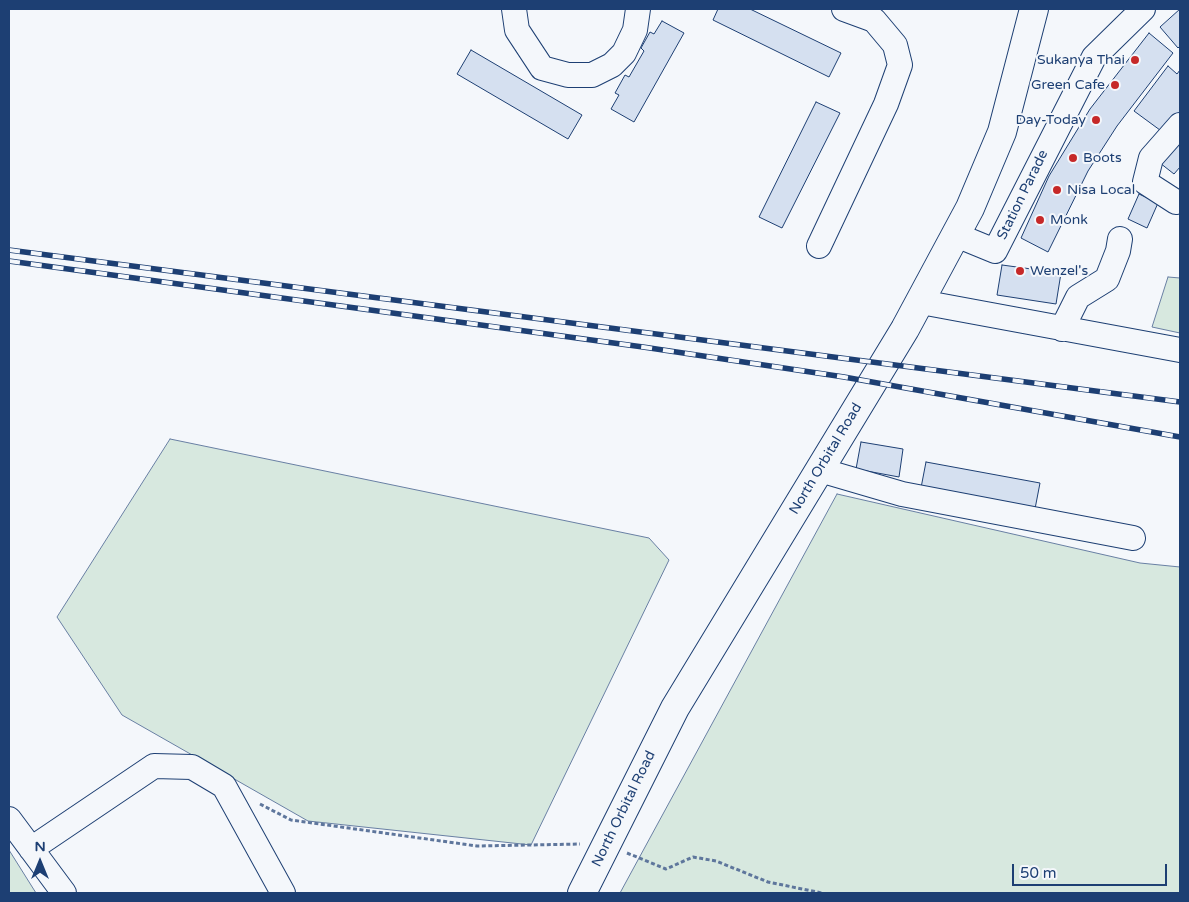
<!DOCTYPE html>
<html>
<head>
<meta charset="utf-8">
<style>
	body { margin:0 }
	#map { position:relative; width:1189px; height:902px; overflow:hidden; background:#f4f7fb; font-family:"Varela Round",sans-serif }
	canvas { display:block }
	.frame { position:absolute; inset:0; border:10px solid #1d3f73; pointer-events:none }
	.north { position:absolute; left:15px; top:837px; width:50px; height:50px; -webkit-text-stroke:4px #f4f7fb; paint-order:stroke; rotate:0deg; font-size:14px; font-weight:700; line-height:20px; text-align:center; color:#1d3f73 }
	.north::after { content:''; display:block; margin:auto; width:18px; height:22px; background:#1d3f73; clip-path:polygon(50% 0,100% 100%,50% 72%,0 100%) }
	.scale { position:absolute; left:1012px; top:864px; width:155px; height:22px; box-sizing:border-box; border:2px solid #1d3f73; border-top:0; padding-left:6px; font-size:15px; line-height:18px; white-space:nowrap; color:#1d3f73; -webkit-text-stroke:4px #f4f7fb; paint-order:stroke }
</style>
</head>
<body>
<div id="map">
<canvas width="1189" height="902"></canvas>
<div class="frame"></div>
<div class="north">N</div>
<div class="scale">50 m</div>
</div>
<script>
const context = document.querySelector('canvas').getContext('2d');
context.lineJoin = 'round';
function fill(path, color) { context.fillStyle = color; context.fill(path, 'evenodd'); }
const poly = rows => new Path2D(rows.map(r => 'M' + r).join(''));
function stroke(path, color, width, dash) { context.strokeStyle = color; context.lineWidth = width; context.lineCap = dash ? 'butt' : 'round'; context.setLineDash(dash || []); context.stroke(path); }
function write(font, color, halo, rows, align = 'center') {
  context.font = font + ' "Varela Round",sans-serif'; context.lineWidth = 4; context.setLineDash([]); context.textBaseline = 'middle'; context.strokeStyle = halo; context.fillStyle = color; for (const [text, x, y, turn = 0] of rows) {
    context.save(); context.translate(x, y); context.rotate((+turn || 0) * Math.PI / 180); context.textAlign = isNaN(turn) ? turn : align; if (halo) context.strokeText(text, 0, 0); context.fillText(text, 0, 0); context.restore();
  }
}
const green = poly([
	[1168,277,1180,278,1180,333,1152,327,1168,277],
	[170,439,649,538,669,560,531,845,308,821,122,715,57,617,170,439],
	[837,494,1140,563,1180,567,1180,893,620,893,837,494],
	[9,850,36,893,9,893,9,850]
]);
const building = poly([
	[718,9,750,9,841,53,829,77,713,20,718,9],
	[1180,9,1180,46,1178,48,1160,27,1180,9],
	[662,21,684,33,634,122,611,109,619,95,615,93,625,75,629,77,644,51,641,48,650,32,654,34,662,21],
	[1149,33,1173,53,1117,126,1088,171,1048,252,1021,238,1049,176,1090,109,1149,33],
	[471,50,582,115,568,139,457,74,471,50],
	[1168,66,1177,74,1180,70,1180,112,1164,133,1134,111,1168,66],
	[816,102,840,113,782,228,759,217,816,102],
	[1180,139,1180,167,1174,174,1160,163,1180,139],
	[1139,194,1158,203,1147,228,1128,219,1139,194],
	[1002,265,1061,273,1056,304,997,295,1002,265],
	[861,442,903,449,899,477,856,469,861,442],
	[926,462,1040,483,1034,514,920,493,926,462]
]);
const path = poly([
	[260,804,291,820,477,846,580,844],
	[627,853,666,869,693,857,716,861,768,882,822,893]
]);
const minor = poly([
	[514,9,517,30,542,68,568,75,592,75,612,65,624,53,635,30,638,9],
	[1176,202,1145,182,1151,158,1180,125],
	[956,235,995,251,1094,57,1143,9],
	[819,246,886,104,900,65,895,45,874,20,844,9],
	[921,302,1180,350],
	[1062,329,1078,297,1107,279,1118,251,1120,239],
	[820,470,902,494,1133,538],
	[9,819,64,893],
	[31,849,154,766,192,767,224,786,283,893]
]);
const major = poly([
	[582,893,675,708,905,329,970,208,1002,132,1034,9]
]);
const rail = poly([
	[9,250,1180,402],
	[9,261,643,347,844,377,1180,437]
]);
const markers = [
	[1135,60,5,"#c62828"],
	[1115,85,5,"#c62828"],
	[1096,120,5,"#c62828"],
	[1073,158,5,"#c62828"],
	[1057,190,5,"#c62828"],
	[1040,220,5,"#c62828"],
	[1020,271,5,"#c62828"]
];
const poiNames = [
	["Sukanya Thai",1125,60,"right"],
	["Green Cafe",1105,85,"right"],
	["Day-Today",1086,120,"right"],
	["Boots",1083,158],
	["Nisa Local",1067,190],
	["Monk",1050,220],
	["Wenzel's",1030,271]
];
const streetNames = [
	["Station Parade",1023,195,-64],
	["North Orbital Road",826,459,-59],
	["North Orbital Road",624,809,-64]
];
fill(green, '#d7e8df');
stroke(green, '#687fa3', 1);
fill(building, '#d5e0f0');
stroke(building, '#1d3f73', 1);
stroke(minor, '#1d3f73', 26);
stroke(major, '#1d3f73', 30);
stroke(path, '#5e769c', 3, [4, 2.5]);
stroke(minor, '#f4f7fb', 24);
stroke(major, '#f4f7fb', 28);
stroke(rail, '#1d3f73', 5.5);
stroke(rail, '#f4f7fb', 4, [11]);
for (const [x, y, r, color] of markers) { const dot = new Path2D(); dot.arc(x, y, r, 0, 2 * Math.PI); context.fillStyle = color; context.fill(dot); stroke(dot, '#f4f7fb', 2); }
write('14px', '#1d3f73', '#f4f7fb', poiNames, 'left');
write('14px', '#1d3f73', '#f4f7fb', streetNames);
</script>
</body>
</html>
